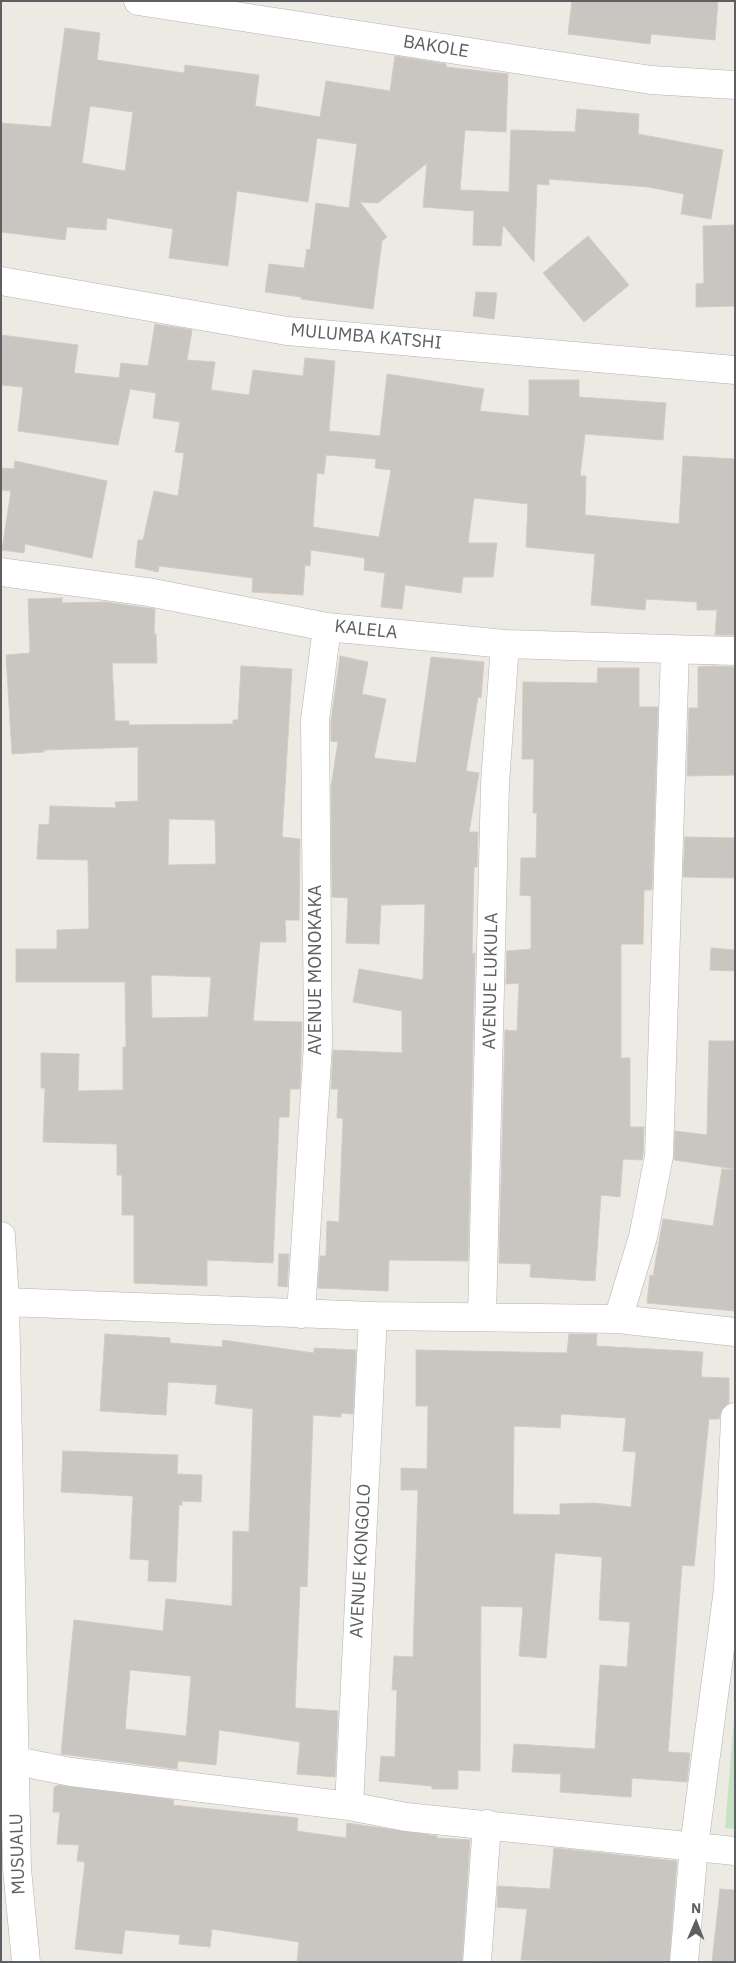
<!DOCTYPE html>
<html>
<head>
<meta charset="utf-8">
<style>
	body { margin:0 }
	#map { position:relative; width:736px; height:1963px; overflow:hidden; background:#edeae4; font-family:"IBM Plex Sans",sans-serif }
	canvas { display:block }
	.frame { position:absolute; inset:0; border:2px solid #5c6063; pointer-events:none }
	.north { position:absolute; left:671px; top:1898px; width:50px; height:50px; -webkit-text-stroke:4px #fff; paint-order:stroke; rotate:1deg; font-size:14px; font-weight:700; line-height:20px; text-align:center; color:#5c6063 }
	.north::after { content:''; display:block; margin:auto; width:18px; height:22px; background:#5c6063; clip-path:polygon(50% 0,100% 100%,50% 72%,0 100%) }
</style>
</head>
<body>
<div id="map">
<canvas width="736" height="1963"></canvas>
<div class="frame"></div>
<div class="north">N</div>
</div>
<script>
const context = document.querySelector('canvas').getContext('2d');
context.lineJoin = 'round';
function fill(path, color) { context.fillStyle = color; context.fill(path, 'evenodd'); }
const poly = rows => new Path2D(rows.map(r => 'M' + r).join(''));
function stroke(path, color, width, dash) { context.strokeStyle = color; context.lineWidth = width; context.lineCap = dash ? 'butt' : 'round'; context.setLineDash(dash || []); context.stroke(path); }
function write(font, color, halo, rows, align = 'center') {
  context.font = font + ' "IBM Plex Sans",sans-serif'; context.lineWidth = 4.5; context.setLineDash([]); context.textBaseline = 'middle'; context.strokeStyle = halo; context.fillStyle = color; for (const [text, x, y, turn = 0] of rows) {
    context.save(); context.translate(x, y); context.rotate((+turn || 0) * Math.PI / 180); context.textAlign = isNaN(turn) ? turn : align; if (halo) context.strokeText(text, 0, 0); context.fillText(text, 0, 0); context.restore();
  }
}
const green = poly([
	[735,1707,735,1829,725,1828]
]);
const building = poly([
	[572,1,718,1,715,40,651,34,650,44,568,34,572,1],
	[65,28,100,33,97,60,184,73,185,65,259,75,255,106,320,117,326,81,390,91,395,56,446,64,446,67,508,74,506,132,465,130,460,190,509,192,511,130,575,132,577,109,639,114,638,134,723,150,711,219,681,214,684,194,648,187,549,179,549,185,537,184,534,262,503,225,501,246,473,245,474,211,423,207,427,163,378,203,360,202,387,237,382,241,373,309,301,299,301,297,265,292,269,264,304,268,307,249,310,250,316,203,349,208,357,144,317,138,308,202,237,191,228,266,169,258,173,229,107,218,106,230,67,227,65,240,1,232,1,123,51,127,65,28],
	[90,106,133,112,125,171,82,163,90,106],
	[735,225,735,306,696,307,696,284,704,283,703,226,735,225],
	[588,236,629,285,584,322,543,273,588,236],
	[476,292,497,293,494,319,473,316,476,292],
	[155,324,192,330,187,360,215,362,211,390,249,395,253,370,303,376,305,358,335,361,329,431,380,436,387,374,484,389,480,411,529,416,529,380,579,380,579,397,666,403,663,440,585,434,580,476,586,476,585,515,679,524,683,456,735,459,735,635,715,635,717,610,697,610,697,602,646,599,645,610,591,605,595,554,526,547,528,504,474,498,468,543,497,543,493,577,463,577,461,593,405,585,402,609,381,607,385,573,364,570,365,558,311,550,310,566,305,565,303,595,252,592,253,578,159,566,158,572,135,567,138,540,143,540,154,491,178,496,184,453,175,452,180,422,153,418,156,393,130,389,118,445,18,431,23,387,1,385,1,335,78,345,74,373,119,378,121,363,148,366,155,324],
	[326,455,376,459,375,468,391,470,379,537,313,527,317,473,324,474,326,455],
	[15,461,107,481,92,558,25,544,24,553,2,550,11,491,1,490,2,468,14,469,15,461],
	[62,598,62,603,106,602,155,609,154,634,156,634,157,663,112,663,115,721,129,721,129,725,233,724,233,720,238,720,241,666,292,669,282,837,300,839,299,920,285,920,286,942,260,942,253,1021,302,1022,300,1089,290,1089,289,1117,279,1117,273,1263,207,1260,207,1286,134,1283,134,1215,122,1215,122,1175,117,1175,117,1144,43,1142,45,1088,41,1088,41,1053,79,1054,78,1091,123,1090,123,1047,126,1047,125,982,16,982,16,949,57,949,57,930,89,929,88,860,37,859,39,824,49,825,50,806,116,808,115,802,138,801,138,747,44,750,44,752,12,754,6,655,30,653,28,599,62,598],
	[169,819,215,820,216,864,168,865,169,819],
	[151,975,211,977,208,1017,152,1018,151,975],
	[340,656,368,662,362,694,386,699,374,758,416,763,431,657,484,662,481,698,478,697,466,771,479,773,469,832,478,832,477,867,474,867,472,954,475,953,468,1261,389,1260,388,1291,318,1288,320,1256,326,1256,327,1221,339,1222,343,1118,337,1118,338,1089,331,1089,333,1050,402,1053,402,1011,353,1002,359,969,423,980,425,904,381,905,379,944,346,943,348,898,332,897,331,787,338,742,331,741,331,721,340,656],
	[713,666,735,667,735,775,687,776,689,708,698,708,698,667,713,666],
	[598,668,639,668,639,707,658,707,652,890,644,890,643,944,621,944,621,1058,630,1058,630,1127,644,1127,643,1154,642,1160,623,1159,620,1197,601,1195,595,1281,530,1277,531,1264,499,1263,505,1030,517,1031,519,983,506,984,507,951,531,949,531,896,520,895,521,858,536,858,537,813,533,813,534,759,522,759,523,682,597,683,598,668],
	[685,837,735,838,735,878,683,877,685,837],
	[711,948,735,950,735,971,710,970,711,948],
	[709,1041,735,1041,735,1169,674,1160,675,1131,707,1135,709,1041],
	[722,1169,735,1170,735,1311,647,1303,650,1275,653,1276,663,1219,713,1226,722,1169],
	[279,1254,289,1254,287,1287,278,1286,279,1254],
	[105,1334,170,1338,170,1343,222,1347,223,1340,314,1353,314,1348,356,1350,353,1414,341,1413,341,1417,313,1415,307,1587,300,1586,295,1708,338,1711,335,1777,297,1774,300,1742,219,1730,216,1765,178,1761,177,1769,61,1754,74,1620,163,1631,166,1599,232,1606,233,1531,249,1532,253,1409,215,1404,217,1385,168,1382,166,1415,100,1411,105,1334],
	[130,1670,191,1676,186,1736,125,1729,130,1670],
	[569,1334,597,1334,596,1346,703,1352,701,1377,729,1378,729,1403,722,1409,719,1419,709,1419,694,1566,682,1565,668,1752,690,1753,687,1782,632,1778,631,1797,560,1792,561,1774,512,1772,514,1744,595,1749,600,1665,627,1667,630,1622,599,1620,602,1557,555,1553,546,1658,519,1656,523,1607,481,1606,480,1771,458,1770,458,1789,432,1789,432,1786,379,1781,381,1756,395,1757,397,1690,392,1690,394,1656,413,1657,418,1490,401,1490,401,1468,427,1469,428,1406,416,1406,416,1350,567,1353,569,1334],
	[561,1414,626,1418,623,1451,636,1452,631,1507,594,1503,560,1504,560,1515,513,1514,514,1426,560,1428,561,1414],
	[63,1451,178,1455,177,1474,202,1475,201,1502,182,1501,182,1505,179,1505,176,1582,148,1581,149,1560,130,1559,133,1496,61,1492,63,1451],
	[59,1785,174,1800,173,1805,298,1818,297,1831,346,1838,347,1823,437,1836,437,1838,470,1840,462,1962,297,1962,299,1942,212,1929,210,1947,179,1944,180,1935,125,1930,122,1954,75,1949,85,1862,77,1861,79,1845,57,1844,60,1812,53,1812,54,1787,59,1785],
	[554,1848,677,1861,669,1962,521,1960,527,1909,497,1907,498,1886,550,1889,554,1848],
	[720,1889,735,1890,735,1962,712,1962,720,1889]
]);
const minor = poly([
	[138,1,651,80,735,85],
	[1,281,287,331,735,370],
	[1,572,148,592,327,627,505,644,735,651],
	[1,1236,5,1302,17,1869,26,1962],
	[5,1302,373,1316,618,1319,735,1332],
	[301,1314,318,1044,315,720,327,627],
	[482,1317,495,783,505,644],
	[618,1319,643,1237,659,1156,675,650],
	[16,1761,71,1772,349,1806,406,1817,735,1851],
	[349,1806,373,1316],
	[477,1962,487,1824],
	[684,1962,694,1846,728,1589,735,1417]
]);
const streetNames = [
	["BAKOLE",436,47,9],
	["MULUMBA KATSHI",366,337,5],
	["KALELA",366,630,6],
	["AVENUE MONOKAKA",316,970,-90],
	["AVENUE LUKULA",491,981,-89],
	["AVENUE KONGOLO",361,1561,-87],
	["MUSUALU",18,1854,-92]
];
fill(green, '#c7e2c3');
fill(building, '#c9c5c1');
stroke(building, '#d1cbc3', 1);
stroke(minor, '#afb2b5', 29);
stroke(minor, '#fff', 28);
write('18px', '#5c6063', '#fff', streetNames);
</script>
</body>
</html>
